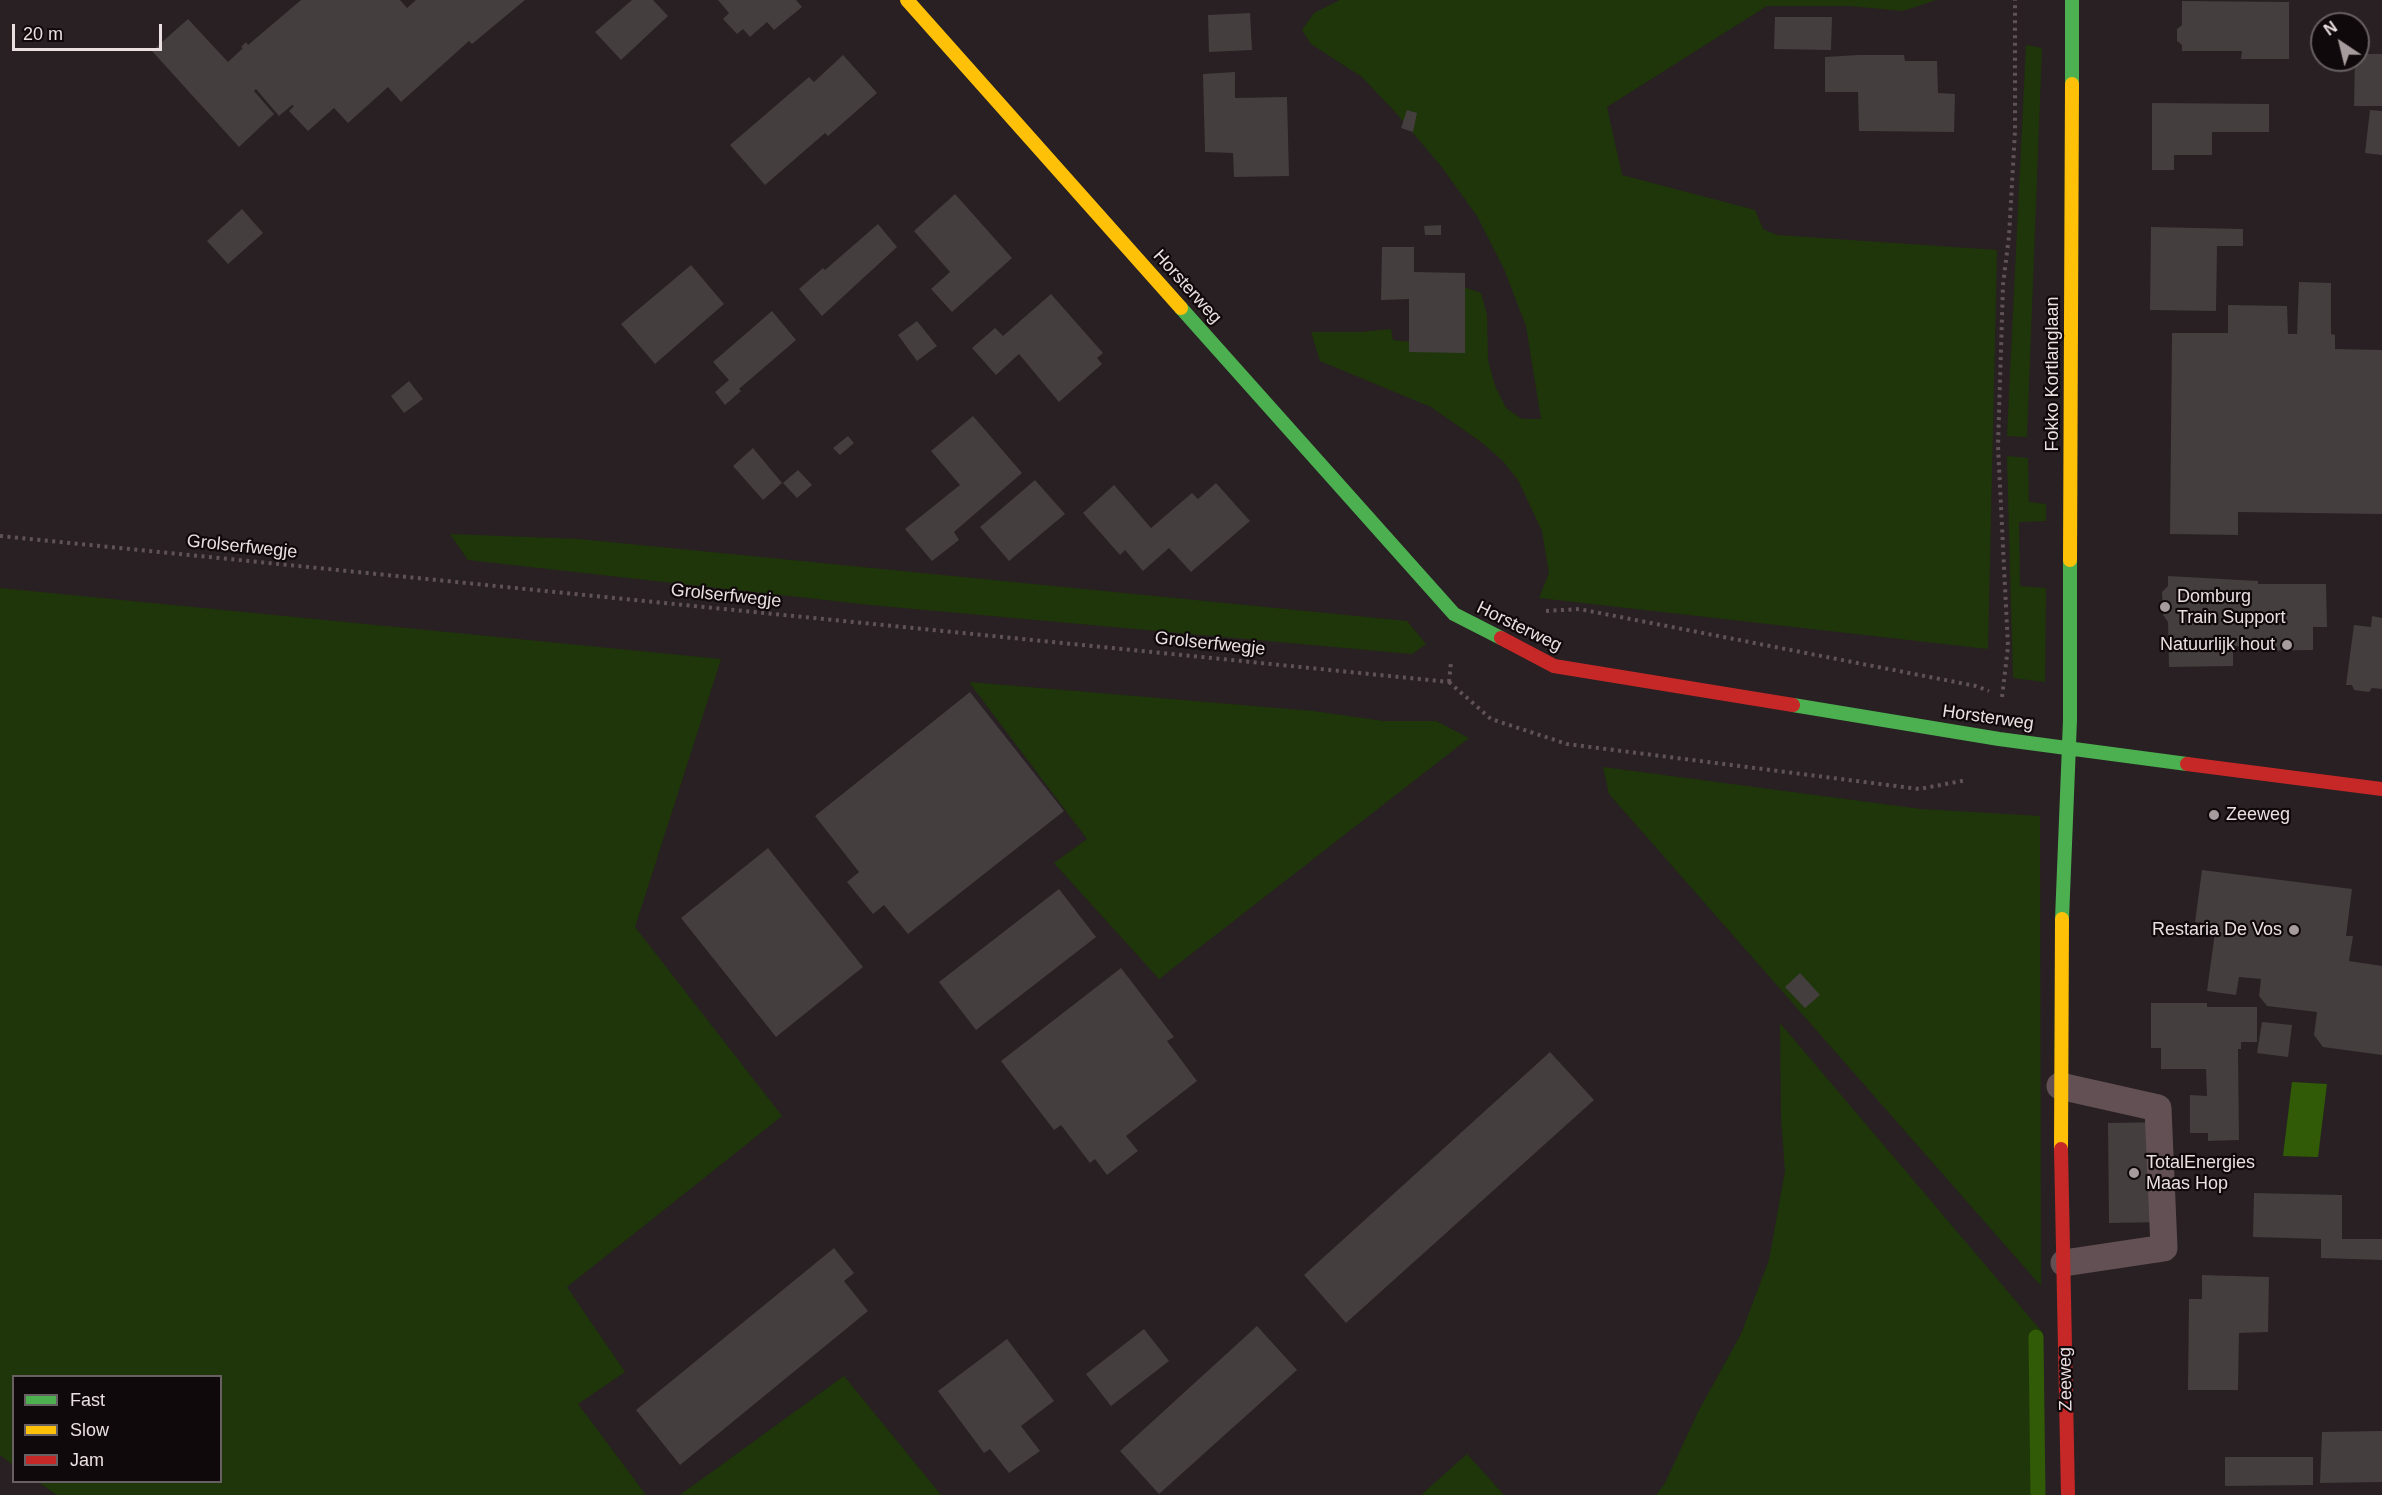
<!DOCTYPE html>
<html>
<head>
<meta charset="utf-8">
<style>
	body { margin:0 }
	#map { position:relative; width:2382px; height:1495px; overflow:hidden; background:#282022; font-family:Helvetica,sans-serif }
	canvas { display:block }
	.legend { position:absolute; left:12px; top:1375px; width:210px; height:108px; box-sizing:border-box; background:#10090b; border:2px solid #675f61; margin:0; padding:8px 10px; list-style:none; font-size:18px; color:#eadfe1 }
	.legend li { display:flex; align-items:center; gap:12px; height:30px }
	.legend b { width:30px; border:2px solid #675f61 }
	.north { position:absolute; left:2310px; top:12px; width:60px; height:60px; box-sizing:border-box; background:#10090b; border:2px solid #675f61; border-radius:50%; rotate:325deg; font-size:16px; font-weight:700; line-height:24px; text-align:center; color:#eadfe1 }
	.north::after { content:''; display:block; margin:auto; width:21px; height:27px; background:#a69c9e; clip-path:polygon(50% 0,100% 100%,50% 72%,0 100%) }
	.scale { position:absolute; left:12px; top:24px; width:150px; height:27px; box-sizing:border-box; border:3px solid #eadfe1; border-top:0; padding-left:8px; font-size:18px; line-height:21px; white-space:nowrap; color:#eadfe1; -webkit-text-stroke:4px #10090b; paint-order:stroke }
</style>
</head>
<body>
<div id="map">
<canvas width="2382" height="1495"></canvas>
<ul class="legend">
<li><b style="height:8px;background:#4caf50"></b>Fast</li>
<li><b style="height:8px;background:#ffc107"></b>Slow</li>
<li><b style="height:8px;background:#c62828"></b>Jam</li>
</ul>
<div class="north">N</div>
<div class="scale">20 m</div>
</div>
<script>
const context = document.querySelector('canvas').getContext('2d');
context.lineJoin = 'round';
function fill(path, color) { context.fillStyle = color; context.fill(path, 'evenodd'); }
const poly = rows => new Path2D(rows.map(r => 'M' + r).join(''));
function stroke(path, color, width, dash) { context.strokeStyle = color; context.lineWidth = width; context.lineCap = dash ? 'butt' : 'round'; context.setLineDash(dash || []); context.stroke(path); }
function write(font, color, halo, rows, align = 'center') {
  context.font = font + ' Helvetica,sans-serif'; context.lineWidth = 4.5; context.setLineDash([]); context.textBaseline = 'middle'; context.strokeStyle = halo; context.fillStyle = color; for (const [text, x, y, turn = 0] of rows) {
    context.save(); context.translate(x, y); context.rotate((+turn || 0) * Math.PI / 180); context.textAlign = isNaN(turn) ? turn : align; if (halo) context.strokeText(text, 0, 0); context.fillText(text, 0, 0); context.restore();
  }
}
const green = poly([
	[1340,0,1936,0,1903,11,1849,6,1767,6,1607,107,1622,175,1755,210,1763,229,1777,235,1997,250,1988,649,1539,598,1549,573,1542,531,1518,480,1502,460,1481,442,1431,407,1320,361,1311,332,1362,332,1391,329,1393,340,1440,345,1464,287,1481,293,1487,315,1488,360,1495,386,1506,408,1522,419,1541,419,1526,326,1504,269,1477,216,1441,166,1396,113,1362,77,1311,44,1302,30,1314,13],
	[2026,45,2042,48,2027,437,2007,436],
	[2007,456,2028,458,2029,502,2046,504,2046,521,2019,522,2020,586,2046,588,2045,682,2013,678],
	[450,534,579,539,1407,621,1426,644,1412,654,870,605,468,560],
	[0,588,721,659,635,927,782,1116,567,1287,625,1372,578,1404,646,1495,57,1495,38,1482,220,1482,220,1376,14,1376,13,1465,0,1455],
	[969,682,1313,711,1383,721,1436,721,1469,738,1159,979,1054,863,1087,839],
	[1603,767,1921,809,2040,816,2041,1286,1609,794],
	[1780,1023,2043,1333,2043,1495,1656,1495,1665,1483,1698,1412,1741,1334,1769,1260,1785,1171,1781,1117],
	[844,1376,941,1495,680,1495],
	[1467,1454,1504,1495,1421,1495]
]);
const water = poly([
	[2292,1082,2327,1084,2318,1157,2283,1156]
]);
const stream = poly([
	[2036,1337,2038,1495]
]);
const building = poly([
	[301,0,400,0,407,8,416,0,525,0,472,44,469,41,401,102,388,87,348,123,334,108,308,131,289,111,294,106,292,105,279,116,256,89,254,91,274,114,239,147,152,51,188,19,228,62,243,48,241,47,246,42,248,45],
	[632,0,653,0,668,16,621,60,595,32],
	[718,0,796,0,802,7,774,30,767,22,750,37,743,29,737,34,723,19,729,13],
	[2182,1,2289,2,2289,59,2241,59,2242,51,2182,51,2182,45,2177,41,2177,29,2182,25],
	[1250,13,1252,50,1209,52,1208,15],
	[1775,17,1832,17,1831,50,1774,49],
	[2358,54,2382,54,2382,106,2354,106,2355,60,2358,60],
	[843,55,877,93,828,136,825,133,765,185,730,145,809,77,814,82],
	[1858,55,1904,55,1905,61,1937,61,1938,93,1955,94,1954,132,1859,131,1858,92,1825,92,1825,57],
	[1235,72,1235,98,1287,97,1289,176,1234,177,1233,153,1205,152,1203,74],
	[2152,103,2269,104,2269,132,2212,132,2212,155,2174,155,2174,170,2152,170],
	[1407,110,1417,113,1413,132,1401,128],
	[2370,110,2382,111,2382,155,2365,153],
	[955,194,1012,258,952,312,931,289,950,272,914,231],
	[242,209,263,233,228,264,207,241],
	[878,224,897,247,822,316,799,289,823,268,825,270],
	[1441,225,1441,235,1425,235,1424,226],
	[2151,227,2243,229,2243,246,2217,246,2216,311,2150,310],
	[1382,247,1414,247,1414,272,1465,273,1465,353,1409,352,1409,299,1381,300],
	[691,265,724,304,655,364,621,324],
	[2299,282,2331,283,2331,334,2335,335,2335,349,2382,350,2382,514,2238,512,2238,535,2170,534,2172,333,2228,333,2228,305,2287,306,2288,334,2297,334],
	[1051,294,1103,353,1097,358,1102,364,1059,402,1019,354,996,375,972,348,995,328,1003,336],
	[772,311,796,340,739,389,741,391,725,405,715,392,729,380,713,362],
	[917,321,937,346,917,361,898,335],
	[409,381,423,399,404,413,391,396],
	[973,416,1022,473,954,532,959,540,932,561,905,529,960,485,931,451],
	[848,436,854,443,840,455,833,448],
	[753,448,782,483,763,500,733,466],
	[798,470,812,485,797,498,783,483],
	[1035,480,1065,514,1009,561,980,527],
	[1216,483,1250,521,1191,572,1169,548,1143,571,1125,550,1120,555,1083,513,1114,485,1151,528,1192,493,1198,499],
	[2168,576,2258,581,2258,584,2326,584,2327,627,2313,627,2313,650,2241,651,2241,646,2233,646,2233,666,2169,667,2168,622,2163,615,2162,592,2168,586],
	[2372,616,2382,618,2382,689,2372,688,2369,692,2354,690,2352,685,2346,685,2354,625,2371,627],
	[970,692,1064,811,908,934,884,905,873,914,847,882,859,872,815,816],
	[768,848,863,967,776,1037,681,918],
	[2202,870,2352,889,2346,936,2353,936,2349,961,2382,966,2382,1055,2323,1047,2314,1035,2317,1012,2267,1006,2259,996,2261,979,2239,977,2236,995,2207,991,2216,925,2195,922],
	[1059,889,1096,937,976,1030,939,982],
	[1121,968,1174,1037,1167,1041,1197,1081,1126,1136,1138,1151,1107,1175,1095,1159,1090,1163,1061,1125,1054,1130,1001,1061],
	[1800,973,1820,995,1805,1008,1785,987],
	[2151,1003,2207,1003,2207,1007,2257,1007,2257,1042,2241,1042,2241,1049,2238,1049,2239,1140,2208,1141,2208,1133,2190,1133,2190,1095,2207,1096,2206,1069,2161,1069,2161,1048,2151,1048],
	[2262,1022,2292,1025,2288,1057,2257,1053],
	[1550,1052,1594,1100,1346,1323,1304,1275],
	[2165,1122,2166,1222,2109,1223,2108,1123],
	[2254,1193,2342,1195,2342,1239,2382,1239,2382,1260,2321,1258,2321,1239,2253,1237],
	[834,1248,854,1273,844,1281,868,1311,680,1465,636,1410],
	[2202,1275,2269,1277,2268,1332,2239,1333,2238,1390,2188,1390,2189,1299,2202,1299],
	[1257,1326,1297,1370,1159,1494,1120,1451],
	[1144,1329,1169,1361,1111,1406,1086,1374],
	[1007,1339,1054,1401,1021,1426,1040,1451,1009,1473,990,1449,984,1453,938,1391],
	[2382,1431,2382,1482,2320,1483,2322,1432],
	[2225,1457,2313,1457,2313,1485,2225,1486]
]);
const path = poly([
	[0,536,1449,682],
	[1546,611,1579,609,1976,686,1989,691],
	[1449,682,1451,662],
	[1449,682,1491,719,1567,744,1919,789,1967,780],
	[2002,697,2008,647,1998,446,2003,285,2009,236,2015,131,2015,0]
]);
const lane = poly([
	[2060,1086,2158,1108,2164,1248,2064,1263]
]);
const fast = poly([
	[2072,84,2072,0],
	[1181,308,1454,614,1501,638],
	[1793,705,1999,739,2187,764],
	[2062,919,2070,720,2070,560]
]);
const slow = poly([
	[907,0,1181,308],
	[2070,560,2072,84],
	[2061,1149,2062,919]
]);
const jam = poly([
	[1501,638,1554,666,1793,705],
	[2187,764,2382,789],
	[2061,1149,2068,1495]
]);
const markers = [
	[2165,607,6,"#a69c9e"],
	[2287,645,6,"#a69c9e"],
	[2214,815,6,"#a69c9e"],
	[2294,930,6,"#a69c9e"],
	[2134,1173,6,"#a69c9e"]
];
const streetNames = [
	["Horsterweg",1187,287,48],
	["Fokko Kortlanglaan",2053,374,-90],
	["Grolserfwegje",242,547,6],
	["Grolserfwegje",726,596,6],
	["Horsterweg",1519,627,26],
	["Grolserfwegje",1210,644,6],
	["Horsterweg",1988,718,8],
	["Zeeweg",2066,1379,-91]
];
const poiNames = [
	["Domburg",2177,597],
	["Train Support",2177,618],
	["Natuurlijk hout",2275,645,"right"],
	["Zeeweg",2226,815],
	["Restaria De Vos",2282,930,"right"],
	["TotalEnergies",2146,1163],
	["Maas Hop",2146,1184]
];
fill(green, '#1e3609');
fill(water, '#315b06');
stroke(stream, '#315b06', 15);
fill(building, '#443e3f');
stroke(path, '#605256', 4, [3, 4.5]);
stroke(lane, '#635054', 27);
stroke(fast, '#4caf50', 14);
stroke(slow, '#ffc107', 14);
stroke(jam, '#c62828', 14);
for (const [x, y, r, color] of markers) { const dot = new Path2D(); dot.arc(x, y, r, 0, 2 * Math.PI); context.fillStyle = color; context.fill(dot); stroke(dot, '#10090b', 2); }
write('18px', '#eadfe1', '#10090b', streetNames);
write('18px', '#eadfe1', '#10090b', poiNames, 'left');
</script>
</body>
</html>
